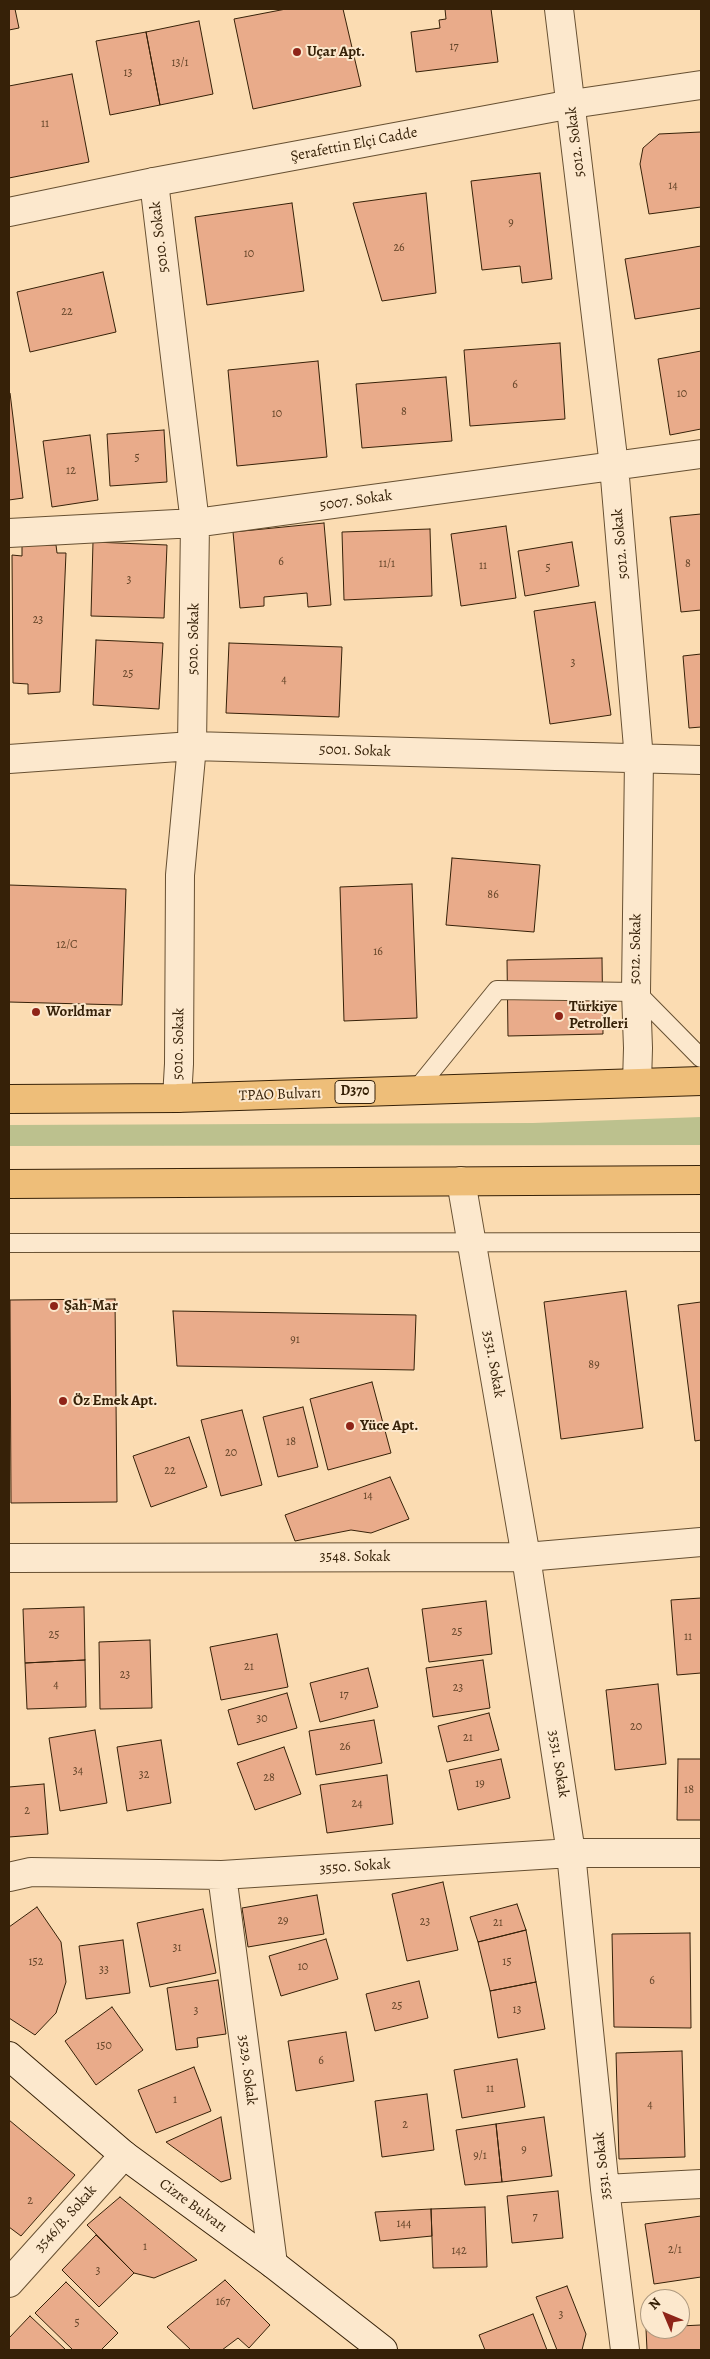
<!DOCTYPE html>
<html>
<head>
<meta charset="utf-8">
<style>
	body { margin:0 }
	#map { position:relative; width:710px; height:2359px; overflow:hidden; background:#fbdcb2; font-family:Alegreya,serif }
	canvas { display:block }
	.frame { position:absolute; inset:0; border:10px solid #362108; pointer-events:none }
	.north { position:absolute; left:640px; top:2289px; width:50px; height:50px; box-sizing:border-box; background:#fce8cd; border:1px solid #ad987e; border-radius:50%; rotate:315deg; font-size:14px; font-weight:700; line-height:20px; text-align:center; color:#362108 }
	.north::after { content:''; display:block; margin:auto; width:18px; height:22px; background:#8f2418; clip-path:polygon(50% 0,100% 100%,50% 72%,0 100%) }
</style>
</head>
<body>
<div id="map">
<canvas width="710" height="2359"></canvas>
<div class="frame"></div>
<div class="north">N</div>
</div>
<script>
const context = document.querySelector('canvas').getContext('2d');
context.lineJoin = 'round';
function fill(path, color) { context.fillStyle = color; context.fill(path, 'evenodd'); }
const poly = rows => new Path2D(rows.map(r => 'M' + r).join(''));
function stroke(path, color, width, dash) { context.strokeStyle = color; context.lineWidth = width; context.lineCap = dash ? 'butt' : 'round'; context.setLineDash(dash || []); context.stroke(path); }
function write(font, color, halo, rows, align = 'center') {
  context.font = font + ' Alegreya,serif'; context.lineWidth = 4; context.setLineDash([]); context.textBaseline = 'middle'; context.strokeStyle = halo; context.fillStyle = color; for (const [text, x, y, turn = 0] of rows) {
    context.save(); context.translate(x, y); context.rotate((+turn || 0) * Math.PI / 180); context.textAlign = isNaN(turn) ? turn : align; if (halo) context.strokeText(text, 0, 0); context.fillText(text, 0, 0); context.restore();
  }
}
const green = poly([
	[701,1117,701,1145,9,1146,9,1125,533,1123]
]);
const building = poly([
	[9,9,15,9,19,28,9,30,9,9],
	[286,9,343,9,361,86,253,109,234,19,286,9],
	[445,9,491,9,498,62,416,72,411,32,440,28,439,20,446,19,445,9],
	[199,21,213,94,160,105,146,32,199,21],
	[146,32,160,105,110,115,96,41,146,32],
	[72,74,89,162,9,178,9,86,72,74],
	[701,132,701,207,649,214,640,164,643,148,659,134,701,132],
	[540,173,552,279,522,283,520,266,482,270,471,181,540,173],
	[426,193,436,293,382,301,353,203,426,193],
	[292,203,304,291,207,305,195,217,292,203],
	[701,246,701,308,635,319,625,259,701,246],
	[103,272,116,332,30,352,17,292,103,272],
	[560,343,565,419,470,426,464,350,560,343],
	[701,351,701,429,670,435,658,359,701,351],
	[318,361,327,457,237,466,228,370,318,361],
	[446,377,452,441,362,448,356,384,446,377],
	[9,393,10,393,23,498,9,500,9,393],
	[164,430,167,482,110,486,107,434,164,430],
	[90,435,98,500,52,507,43,441,90,435],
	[701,514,701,610,681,612,670,517,701,514],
	[324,523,331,605,308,607,307,593,264,597,264,606,240,608,233,532,324,523],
	[506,526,516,598,461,606,451,534,506,526],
	[430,529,432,596,344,600,342,532,430,529],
	[93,542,167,545,164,618,91,616,93,542],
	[572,542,579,586,525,596,518,551,572,542],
	[22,545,56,545,57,553,66,553,60,692,28,694,28,684,13,683,12,555,22,556,22,545],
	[595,602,611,715,550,724,534,611,595,602],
	[96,640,163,643,159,709,93,705,96,640],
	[229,643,342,647,339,717,226,713,229,643],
	[701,654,701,727,689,728,683,656,701,654],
	[452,858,540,865,534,932,446,925,452,858],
	[412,884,417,1018,344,1021,340,887,412,884],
	[9,885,126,889,122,1005,9,1002,9,885],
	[602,958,603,1034,508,1036,507,960,602,958],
	[626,1291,643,1428,561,1439,544,1302,626,1291],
	[115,1299,117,1502,11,1503,10,1300,115,1299],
	[701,1302,701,1440,695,1441,678,1305,701,1302],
	[173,1311,416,1315,414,1370,177,1366,173,1311],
	[372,1382,391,1453,328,1470,310,1399,372,1382],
	[303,1407,318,1467,278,1477,263,1417,303,1407],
	[242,1410,262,1485,221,1496,201,1420,242,1410],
	[189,1437,207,1487,151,1507,133,1456,189,1437],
	[390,1477,409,1519,371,1533,351,1530,295,1541,285,1515,390,1477],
	[701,1598,701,1673,677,1675,671,1600,701,1598],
	[486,1601,492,1654,429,1662,422,1609,486,1601],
	[84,1607,85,1660,25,1663,23,1609,84,1607],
	[277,1634,288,1687,221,1700,210,1647,277,1634],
	[150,1640,152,1708,100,1709,99,1642,150,1640],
	[85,1660,86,1707,27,1709,25,1663,85,1660],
	[483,1660,490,1708,433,1717,426,1668,483,1660],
	[368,1668,378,1707,320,1722,310,1683,368,1668],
	[658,1684,666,1764,615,1770,606,1690,658,1684],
	[287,1693,297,1728,238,1745,228,1710,287,1693],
	[489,1713,499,1750,447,1762,438,1726,489,1713],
	[374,1720,382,1763,316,1775,309,1731,374,1720],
	[95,1730,107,1803,60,1811,49,1738,95,1730],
	[161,1740,171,1803,127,1811,117,1747,161,1740],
	[284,1747,301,1794,255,1810,237,1763,284,1747],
	[501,1759,510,1798,458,1810,449,1770,501,1759],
	[678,1759,701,1759,701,1820,677,1820,678,1759],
	[387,1775,393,1824,327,1833,320,1785,387,1775],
	[44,1784,48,1834,9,1837,9,1787,44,1784],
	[443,1882,458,1950,407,1961,392,1894,443,1882],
	[317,1895,324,1934,248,1947,242,1908,317,1895],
	[517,1904,526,1930,478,1942,470,1917,517,1904],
	[37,1907,61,1942,66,1982,56,2013,35,2035,9,2018,9,1927,37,1907],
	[203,1909,216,1973,150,1987,137,1923,203,1909],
	[526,1930,536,1982,490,1991,478,1942,526,1930],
	[690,1933,691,2028,614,2027,612,1934,690,1933],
	[326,1939,338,1979,281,1996,269,1956,326,1939],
	[123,1940,130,1993,86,1999,79,1946,123,1940],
	[218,1980,226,2034,197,2038,198,2047,176,2050,167,1988,218,1980],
	[419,1981,428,2018,375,2031,366,1994,419,1981],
	[536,1982,545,2029,498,2038,490,1991,536,1982],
	[112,2007,143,2050,96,2085,65,2041,112,2007],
	[346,2032,354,2081,296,2091,288,2041,346,2032],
	[682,2051,685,2157,619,2159,616,2053,682,2051],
	[517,2059,525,2107,462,2118,454,2070,517,2059],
	[194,2067,211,2111,156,2133,138,2090,194,2067],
	[427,2094,434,2150,382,2157,375,2101,427,2094],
	[221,2117,231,2179,221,2182,166,2142,221,2117],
	[544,2117,552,2176,502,2182,496,2124,544,2117],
	[9,2120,75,2175,21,2236,9,2227,9,2120],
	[496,2124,502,2182,465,2185,456,2130,496,2124],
	[558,2191,563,2238,512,2243,507,2196,558,2191],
	[120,2197,197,2260,154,2278,134,2273,87,2225,120,2197],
	[485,2207,487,2267,433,2268,431,2209,485,2207],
	[431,2209,432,2236,380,2241,375,2212,431,2209],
	[701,2216,701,2277,654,2284,645,2224,701,2216],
	[96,2235,134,2273,99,2307,62,2270,96,2235],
	[225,2280,270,2325,249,2348,238,2338,222,2350,191,2350,167,2327,225,2280],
	[66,2282,118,2333,101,2350,73,2350,35,2313,66,2282],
	[567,2286,586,2334,582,2350,557,2350,536,2297,567,2286],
	[533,2314,547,2350,485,2350,479,2335,533,2314],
	[30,2316,66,2350,9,2350,9,2338,30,2316],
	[701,2325,701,2350,647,2350,646,2329,680,2329,680,2326,701,2325]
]);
const service = poly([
	[416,1090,497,990,636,992,701,1058],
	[9,1243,701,1242]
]);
const minor = poly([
	[559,9,614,466,639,759,636,992,638,1048,637,1083],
	[154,182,195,523,192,746,180,875,179,1064,177,1098],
	[9,533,195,523,701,454],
	[9,759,192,746,701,760],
	[461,1181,526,1557,571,1853,605,2189,625,2350],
	[9,1558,526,1557,701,1542],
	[222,1875,273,2264],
	[9,1877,31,1872,222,1875,571,1853,701,1853],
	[605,2189,701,2184],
	[9,2283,124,2155]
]);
const tertiary = poly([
	[9,212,154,182,572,104,701,85]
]);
const secondary = poly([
	[9,2056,124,2155,273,2264,383,2350]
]);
const trunk = poly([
	[9,1099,177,1098,701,1081],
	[9,1184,701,1180]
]);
const markers = [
	[297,52,5,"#8f2418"],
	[36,1012,5,"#8f2418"],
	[559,1016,5,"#8f2418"],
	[54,1306,5,"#8f2418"],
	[63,1401,5,"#8f2418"],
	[350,1426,5,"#8f2418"]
];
const numberNames = [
	["17",454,47],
	["13/1",180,63],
	["13",128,73],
	["11",45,124],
	["14",673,186],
	["9",511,223],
	["26",399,248],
	["10",249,254],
	["22",67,312],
	["6",515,385],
	["10",682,394],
	["8",404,412],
	["10",277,414],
	["5",137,458],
	["12",71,471],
	["6",281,562],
	["11/1",387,564],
	["8",688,564],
	["11",483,566],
	["5",548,568],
	["3",129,580],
	["23",38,620],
	["3",573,663],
	["25",128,674],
	["4",284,680],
	["86",493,895],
	["12/C",67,945],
	["16",378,952],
	["91",295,1340],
	["89",594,1365],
	["18",291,1442],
	["20",231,1453],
	["22",170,1471],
	["14",368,1496],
	["25",457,1632],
	["25",54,1635],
	["11",688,1637],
	["21",249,1667],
	["23",125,1675],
	["4",56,1685],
	["23",458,1688],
	["17",344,1695],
	["30",262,1719],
	["20",636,1727],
	["21",468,1738],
	["26",345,1747],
	["34",78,1771],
	["32",144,1775],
	["28",269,1778],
	["19",480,1784],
	["18",689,1790],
	["24",357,1804],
	["2",27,1811],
	["29",283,1921],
	["23",425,1922],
	["21",498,1923],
	["31",177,1948],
	["152",36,1962],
	["15",507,1962],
	["10",303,1967],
	["33",104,1970],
	["6",652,1981],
	["25",397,2006],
	["13",517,2010],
	["3",196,2011],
	["150",104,2046],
	["6",321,2061],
	["11",490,2089],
	["1",175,2100],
	["4",650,2105],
	["2",405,2125],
	["9",524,2150],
	["9/1",480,2156],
	["2",30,2201],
	["7",535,2217],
	["144",404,2224],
	["1",145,2247],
	["2/1",675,2250],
	["142",459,2251],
	["3",98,2271],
	["167",223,2302],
	["3",561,2315],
	["5",77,2323]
];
const shields = [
	[355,1092,40]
];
const shieldNames = [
	["D370",355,1092]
];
const poiNames = [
	["Uçar Apt.",307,52],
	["Türkiye",569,1007],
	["Petrolleri",569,1024],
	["Worldmar",46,1012],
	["Şah-Mar",64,1306],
	["Öz Emek Apt.",73,1401],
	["Yüce Apt.",360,1426]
];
const streetNames = [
	["5012. Sokak",576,142,-97],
	["Şerafettin Elçi Cadde",354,145,-11],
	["5010. Sokak",160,237,-97],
	["5007. Sokak",356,501,-8],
	["5012. Sokak",621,544,-95],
	["5010. Sokak",194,639,-89],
	["5001. Sokak",355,751,2],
	["5012. Sokak",636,949,-89],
	["5010. Sokak",179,1044,-89],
	["TPAO Bulvarı",280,1095,-2],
	["3531. Sokak",493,1364,80],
	["3548. Sokak",355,1557],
	["3531. Sokak",558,1764,81],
	["3550. Sokak",355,1867,-4],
	["3529. Sokak",247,2070,83],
	["3531. Sokak",603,2166,-96],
	["Cizre Bulvarı",193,2206,36],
	["3546/B. Sokak",66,2219,-48]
];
fill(green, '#bcc18e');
fill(building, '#e9ab8a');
stroke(building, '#362108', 1);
stroke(service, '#675032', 20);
stroke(minor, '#675032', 30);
stroke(tertiary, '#675032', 30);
stroke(secondary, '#362108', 30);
stroke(trunk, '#362108', 30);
stroke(service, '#fce8cd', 18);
stroke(minor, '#fce8cd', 28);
stroke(tertiary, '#fce8cd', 28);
stroke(secondary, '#fce8cd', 28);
stroke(trunk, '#eebe79', 28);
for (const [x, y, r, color] of markers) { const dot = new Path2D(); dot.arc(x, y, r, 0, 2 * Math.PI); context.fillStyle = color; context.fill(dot); stroke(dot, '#fce8cd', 2); }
write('12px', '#634428', null, numberNames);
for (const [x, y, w] of shields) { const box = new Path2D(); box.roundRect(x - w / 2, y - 11.5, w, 23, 4); context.fillStyle = '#fce8cd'; context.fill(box); stroke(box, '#362108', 1); }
write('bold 14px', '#362108', null, shieldNames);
write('bold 15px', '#362108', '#fce8cd', poiNames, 'left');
write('15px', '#362108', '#fce8cd', streetNames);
</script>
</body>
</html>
